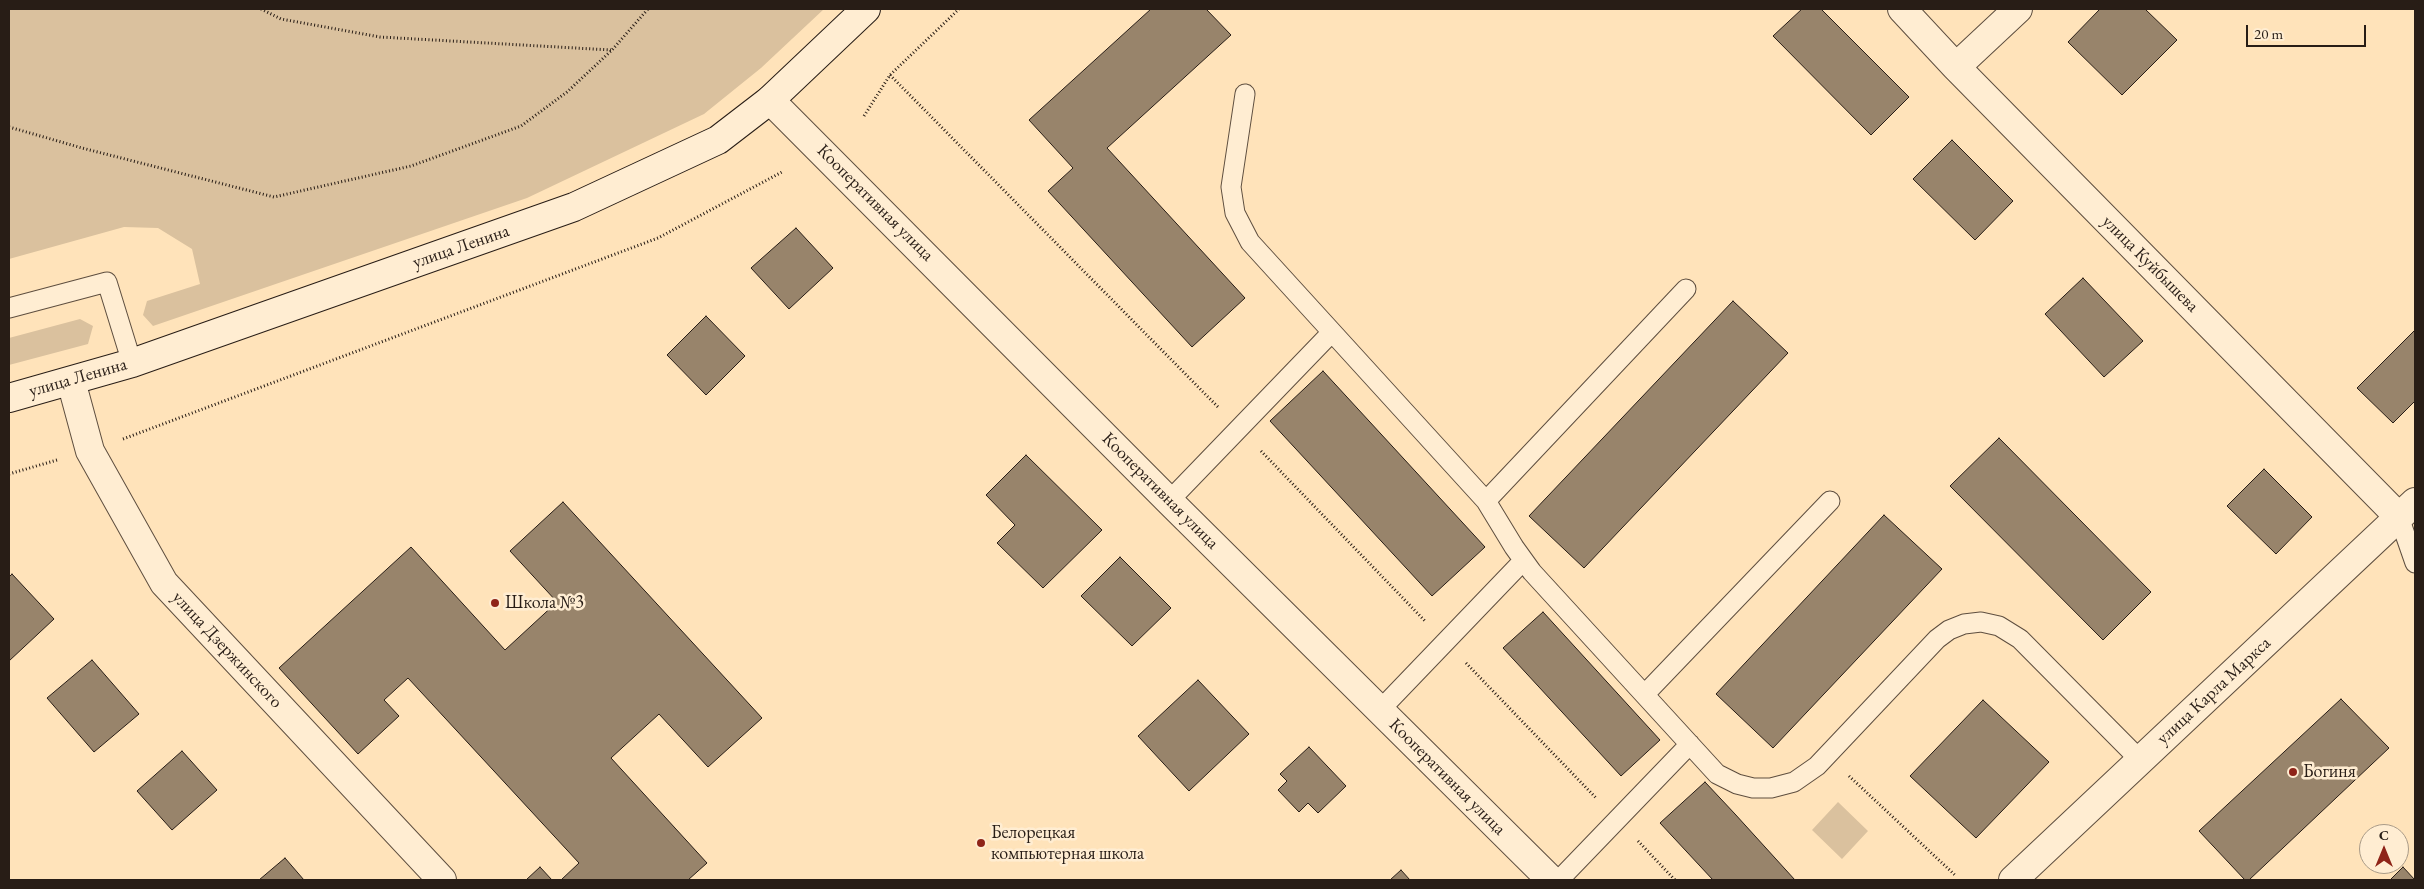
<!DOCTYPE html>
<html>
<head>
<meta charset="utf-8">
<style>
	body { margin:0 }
	#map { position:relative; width:2424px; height:889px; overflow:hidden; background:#ffe3ba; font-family:"EB Garamond",serif }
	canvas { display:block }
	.frame { position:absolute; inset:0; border:10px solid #281d16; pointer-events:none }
	.north { position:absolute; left:2359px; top:824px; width:50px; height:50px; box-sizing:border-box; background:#ffedd2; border:1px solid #a99a87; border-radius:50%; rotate:0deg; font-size:14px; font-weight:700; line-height:20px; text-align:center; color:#281d16 }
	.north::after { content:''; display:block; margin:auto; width:18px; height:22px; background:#8f2418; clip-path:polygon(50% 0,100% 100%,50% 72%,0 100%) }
	.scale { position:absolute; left:2246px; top:25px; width:120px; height:22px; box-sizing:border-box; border:2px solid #281d16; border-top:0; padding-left:6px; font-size:15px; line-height:18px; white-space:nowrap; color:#281d16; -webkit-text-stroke:4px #ffedd2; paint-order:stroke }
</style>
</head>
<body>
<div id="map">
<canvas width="2424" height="889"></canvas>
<div class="frame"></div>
<div class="north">С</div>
<div class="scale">20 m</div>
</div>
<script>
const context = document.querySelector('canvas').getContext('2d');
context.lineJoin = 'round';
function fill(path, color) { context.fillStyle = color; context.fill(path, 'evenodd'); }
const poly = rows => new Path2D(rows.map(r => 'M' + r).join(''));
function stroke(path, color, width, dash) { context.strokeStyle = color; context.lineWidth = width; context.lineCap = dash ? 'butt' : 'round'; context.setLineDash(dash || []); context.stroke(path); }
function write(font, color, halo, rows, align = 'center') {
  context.font = font + ' "EB Garamond",serif'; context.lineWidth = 5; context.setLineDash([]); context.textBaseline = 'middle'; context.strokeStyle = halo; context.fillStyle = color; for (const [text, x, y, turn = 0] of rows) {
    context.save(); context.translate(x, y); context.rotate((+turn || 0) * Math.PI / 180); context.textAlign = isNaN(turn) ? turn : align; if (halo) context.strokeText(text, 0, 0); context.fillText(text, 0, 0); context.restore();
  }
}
const green = poly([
	[9,9,824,9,761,68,704,114,527,198,153,326,143,315,147,301,200,284,192,249,158,228,124,227,9,259],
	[80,319,93,326,88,344,9,365,9,338],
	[1838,802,1868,831,1842,859,1812,830]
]);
const building = poly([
	[1151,9,1206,9,1231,35,1107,148,1245,298,1192,347,1048,191,1073,168,1029,120,1151,9],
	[1802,9,1821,9,1909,97,1871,135,1773,36,1802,9],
	[2100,9,2145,9,2177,40,2122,95,2068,42,2100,9],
	[1952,140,2013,201,1975,240,1913,179,1952,140],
	[796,228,833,268,789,309,751,268,796,228],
	[2083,278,2143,341,2104,377,2045,314,2083,278],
	[1733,301,1788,353,1584,568,1529,516,1733,301],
	[706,316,745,356,706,395,667,355,706,316],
	[2415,330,2415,401,2393,423,2357,388,2415,330],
	[1323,371,1485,547,1432,596,1270,421,1323,371],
	[1999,438,2151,592,2103,640,1950,486,1999,438],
	[1026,455,1102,530,1043,588,997,543,1015,525,986,495,1026,455],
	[2264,469,2312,517,2276,554,2227,506,2264,469],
	[563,502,762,718,708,767,659,714,611,758,707,863,688,880,561,880,579,863,408,678,384,700,399,716,358,754,279,668,411,547,505,650,557,602,510,551,563,502],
	[1884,515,1942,569,1773,748,1716,694,1884,515],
	[1120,557,1171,608,1132,646,1081,596,1120,557],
	[12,574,54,619,9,661,9,577,12,574],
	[1543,612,1660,740,1621,776,1503,648,1543,612],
	[92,660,139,714,94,752,47,698,92,660],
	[1198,680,1249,734,1189,791,1138,736,1198,680],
	[2341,699,2389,748,2249,880,2245,880,2199,831,2341,699],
	[1983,700,2049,762,1976,838,1910,776,1983,700],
	[1309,747,1346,786,1318,813,1308,803,1299,812,1278,790,1287,781,1280,774,1309,747],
	[182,751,217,790,172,830,137,791,182,751],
	[1705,782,1735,814,1795,880,1713,880,1660,823,1705,782],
	[285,858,304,880,259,880,285,858],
	[540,867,552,880,526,880,540,867],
	[2403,867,2415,880,2390,880,2403,867],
	[1401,870,1410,880,1390,880,1401,870]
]);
const path = poly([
	[261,9,281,19,380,37,611,50],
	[890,75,1218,407],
	[864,116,890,75,959,9],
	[9,127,82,148,274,197,411,166,521,126,567,92,612,50,648,9],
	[123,439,658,238,782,172],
	[1261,451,1425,621],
	[9,474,57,460],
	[1466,663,1597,799],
	[1849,776,1956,876],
	[1638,841,1675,880]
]);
const service = poly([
	[1245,94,1231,187,1235,213,1250,242,1486,501,1514,547,1532,572,1717,774,1737,784,1753,788,1771,788,1794,782,1817,766,1937,639,1949,630,1964,624,1981,622,1999,626,2020,639,2140,760],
	[9,308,107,282,132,363],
	[1169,501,1332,332],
	[1486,501,1686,289],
	[2399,517,2415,563],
	[1645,694,1830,501],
	[1380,710,1523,561],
	[1559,880,1690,744]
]);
const minor = poly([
	[1902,9,1956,67,2399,517],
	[1956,67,2018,9],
	[71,381,90,451,164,583,442,880]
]);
const tertiary = poly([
	[770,100,1169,501,1551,880],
	[2013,880,2415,502]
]);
const secondary = poly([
	[9,398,132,363,574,207,718,140,770,100,866,9]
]);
const markers = [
	[495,603,5,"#8f2418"],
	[2293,772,5,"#8f2418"],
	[981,843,5,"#8f2418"]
];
const streetNames = [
	["Кооперативная улица",875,203,45],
	["улица Ленина",461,247,-19],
	["улица Куйбышева",2150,264,45],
	["улица Ленина",78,378,-16],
	["Кооперативная улица",1160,491,45],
	["улица Дзержинского",227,650,47],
	["улица Карла Маркса",2214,691,-43],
	["Кооперативная улица",1447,777,45]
];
const poiNames = [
	["Школа №3",505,603],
	["Богиня",2303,772],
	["Белорецкая",991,833],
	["компьютерная школа",991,854]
];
fill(green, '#dac19e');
fill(building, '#98846b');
stroke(building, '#281d16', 1);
stroke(service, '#5e4e3f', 21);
stroke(minor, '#5e4e3f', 30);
stroke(tertiary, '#5e4e3f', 30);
stroke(secondary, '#281d16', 30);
stroke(path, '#281d16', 3, [1, 2.5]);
stroke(service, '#ffedd2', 19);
stroke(minor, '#ffedd2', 28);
stroke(tertiary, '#ffedd2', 28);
stroke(secondary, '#ffedd2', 28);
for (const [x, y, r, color] of markers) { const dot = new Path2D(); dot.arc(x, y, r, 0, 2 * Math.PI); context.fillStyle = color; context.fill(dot); stroke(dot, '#ffedd2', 2); }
write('18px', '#281d16', '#ffedd2', streetNames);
write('18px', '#281d16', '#ffedd2', poiNames, 'left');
</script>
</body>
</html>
